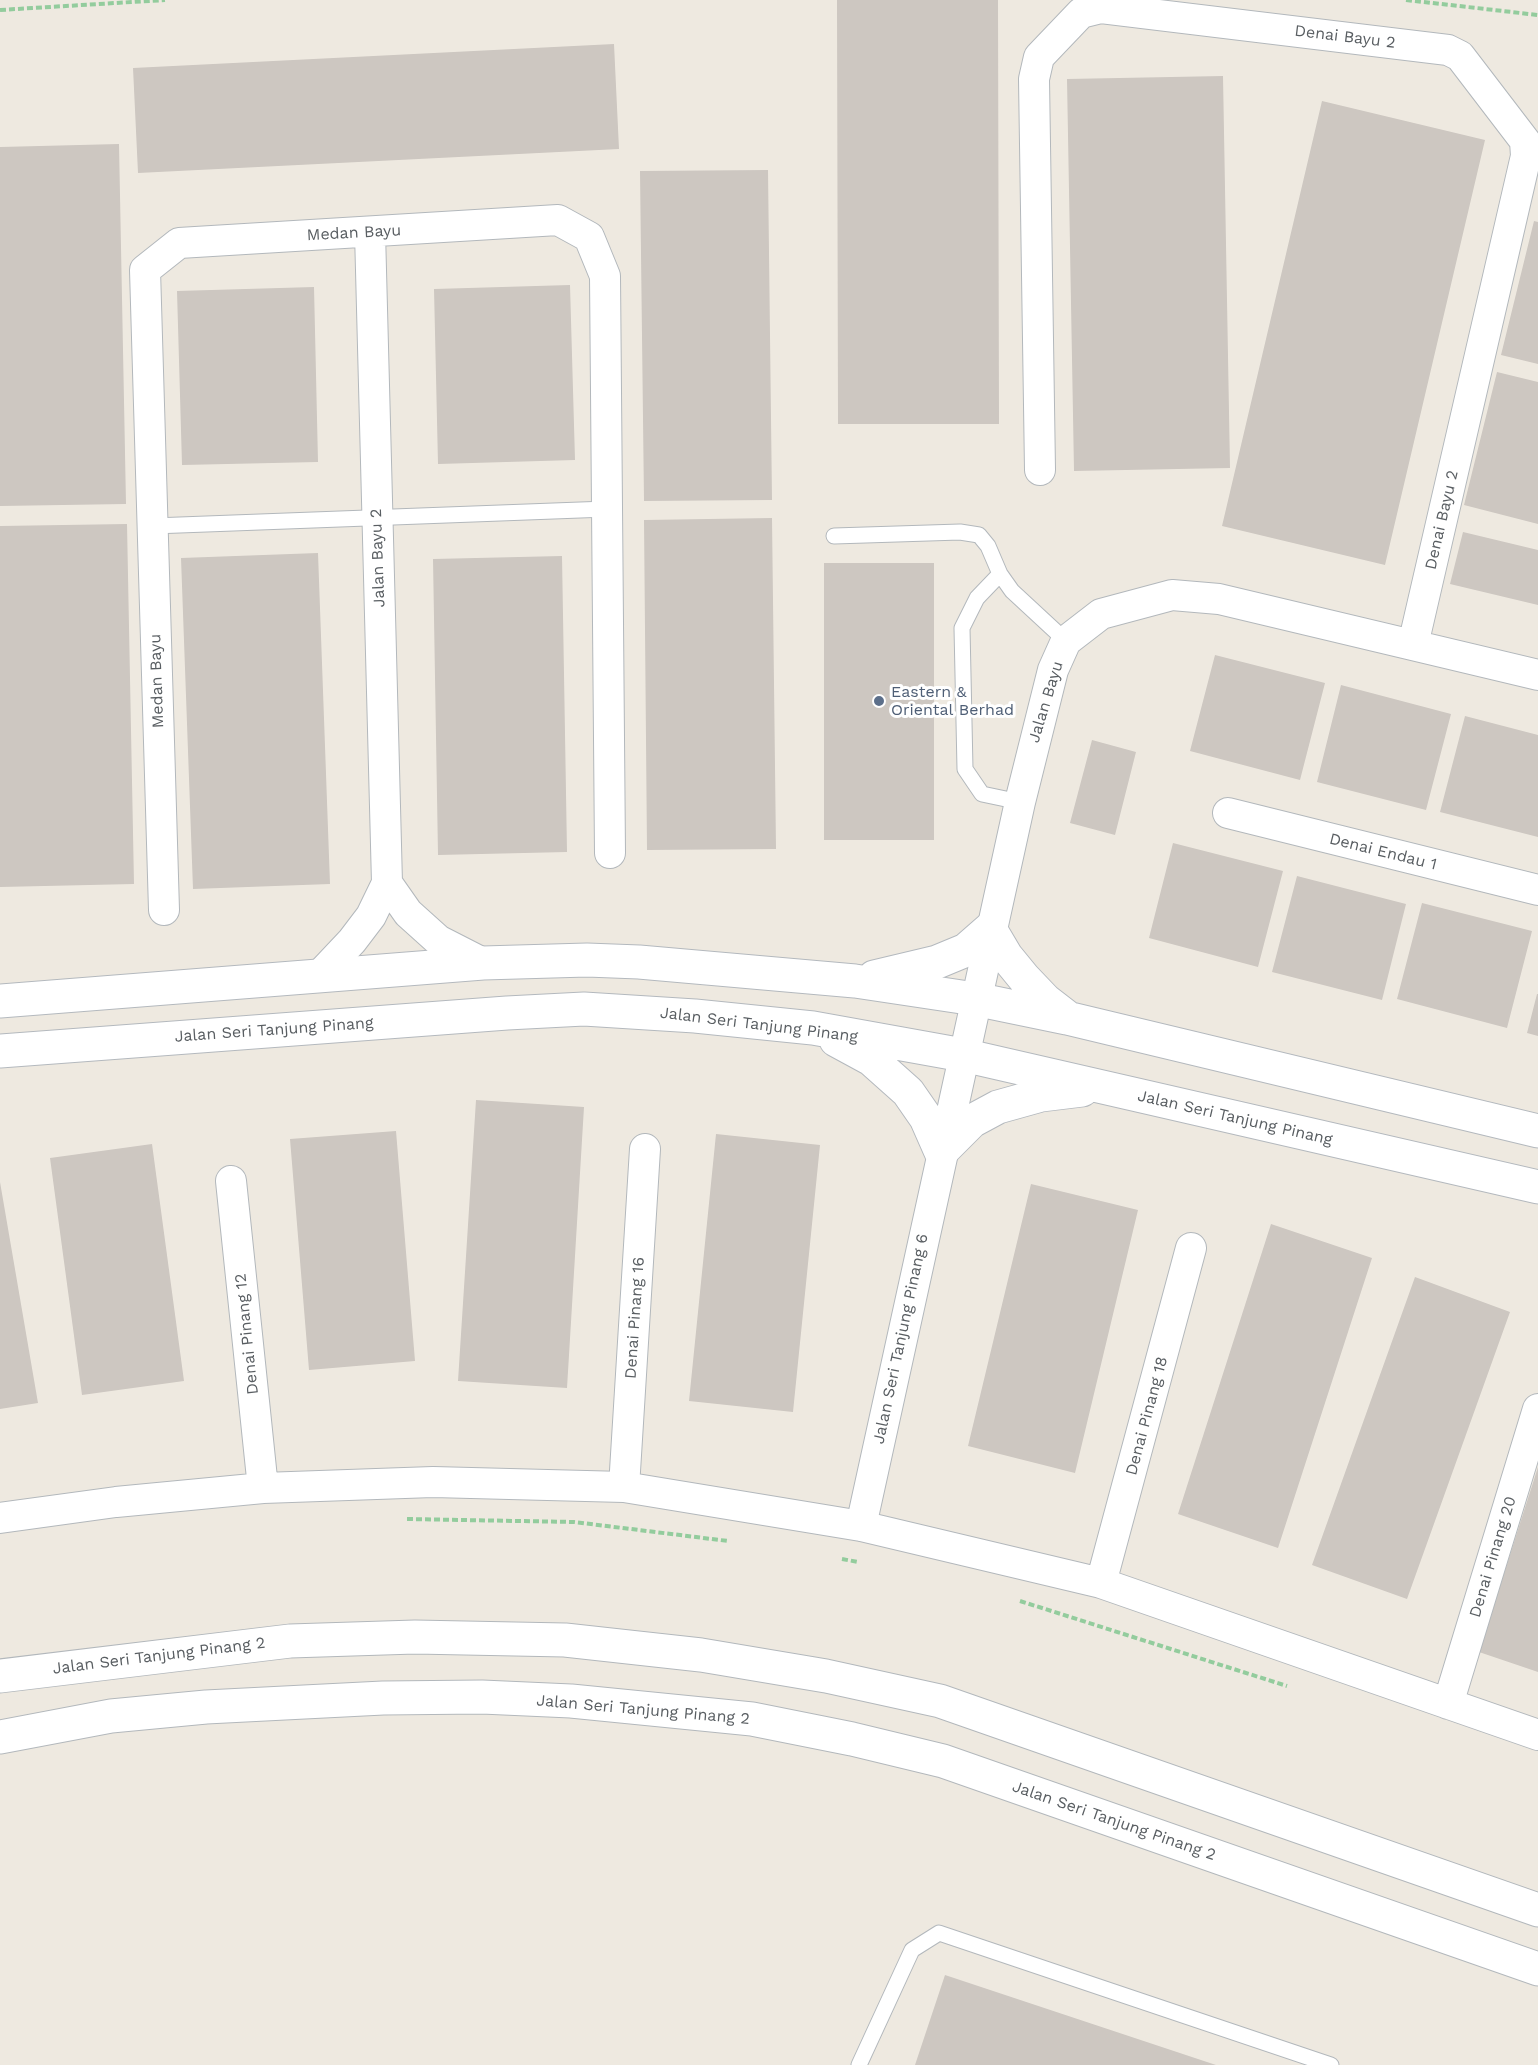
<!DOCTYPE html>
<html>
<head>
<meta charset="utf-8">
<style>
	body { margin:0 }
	canvas { display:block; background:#eee9e0 }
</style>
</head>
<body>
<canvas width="1538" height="2065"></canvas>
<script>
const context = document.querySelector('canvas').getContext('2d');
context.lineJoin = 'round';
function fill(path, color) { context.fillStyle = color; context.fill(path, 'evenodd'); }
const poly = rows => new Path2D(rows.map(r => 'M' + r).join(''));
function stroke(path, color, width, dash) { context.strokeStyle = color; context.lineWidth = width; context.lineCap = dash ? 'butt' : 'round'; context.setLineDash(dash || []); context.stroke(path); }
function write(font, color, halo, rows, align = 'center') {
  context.font = font + ' "Work Sans",sans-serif'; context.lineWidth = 6; context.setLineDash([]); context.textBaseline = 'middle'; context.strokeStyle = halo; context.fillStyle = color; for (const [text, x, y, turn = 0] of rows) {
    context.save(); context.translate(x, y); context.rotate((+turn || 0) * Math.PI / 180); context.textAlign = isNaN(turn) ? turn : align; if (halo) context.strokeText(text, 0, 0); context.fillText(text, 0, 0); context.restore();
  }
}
const building = poly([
	[837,0,998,0,999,424,838,424],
	[614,44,619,149,138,173,133,68],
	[1223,76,1230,468,1074,471,1067,79],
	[1322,101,1485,140,1385,565,1222,526],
	[119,144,126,504,0,506,0,147],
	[768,170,772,500,644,501,640,171],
	[1534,221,1538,222,1538,364,1501,355],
	[570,285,575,460,438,464,434,289],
	[314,287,318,462,182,465,177,291],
	[1497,372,1538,382,1538,524,1464,505],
	[772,518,776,849,647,850,644,520],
	[127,524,134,884,0,887,0,526],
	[1463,532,1538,550,1538,605,1450,584],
	[318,553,330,884,193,889,181,558],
	[562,556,567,852,438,855,433,559],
	[824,563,934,563,934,840,824,840],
	[1215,655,1325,683,1300,780,1190,751],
	[1341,685,1451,714,1426,810,1317,782],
	[1465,716,1538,735,1538,837,1440,812],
	[1092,740,1136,752,1115,835,1070,823],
	[1173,843,1283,871,1258,967,1149,938],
	[1297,876,1406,904,1382,1000,1272,972],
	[1422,903,1532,931,1507,1028,1397,999],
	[1537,994,1538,994,1538,1036,1527,1033],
	[476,1100,584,1107,567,1388,458,1381],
	[396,1131,415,1361,309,1370,290,1139],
	[716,1134,820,1145,793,1412,689,1401],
	[152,1144,184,1381,82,1395,50,1158],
	[0,1182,38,1403,0,1409],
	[1031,1184,1138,1210,1075,1473,968,1446],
	[1271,1224,1372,1258,1278,1548,1178,1514],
	[1415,1277,1510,1312,1407,1599,1312,1565],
	[1538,1467,1538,1672,1479,1652],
	[945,1975,1216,2065,915,2065]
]);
const path = poly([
	[1406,0,1538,15],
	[0,10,165,0],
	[407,1519,574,1522,728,1541],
	[842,1559,858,1562],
	[1020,1601,1287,1686]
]);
const service = poly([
	[153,526,607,509],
	[834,536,960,532,979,535,988,546,1000,574,1012,591,1066,641],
	[1000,574,977,598,962,628,965,769,982,794,1020,802],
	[859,2065,912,1950,939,1933,1331,2065]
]);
const minor = poly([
	[1040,470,1034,79,1039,57,1081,13,1101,8,1448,50,1460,56,1525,141,1526,156,1413,645],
	[1228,813,1538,890],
	[387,883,408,913,438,940,483,963],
	[164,910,145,270,179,243,558,220,589,237,605,276,610,853],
	[319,976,352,941,371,916,387,883,370,232],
	[231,1181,263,1488],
	[624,1487,645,1149],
	[0,1518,116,1502,263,1488,433,1482,624,1487,861,1526,1101,1583,1538,1735],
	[861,1526,1020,802,1053,670,1066,641,1101,614,1172,595,1219,599,1538,675],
	[1101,1583,1191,1248],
	[1448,1704,1538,1409]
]);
const tertiary = poly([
	[0,1676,290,1641,415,1637,565,1640,701,1655,826,1676,940,1701,1538,1910],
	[0,1737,111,1716,206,1707,383,1698,482,1697,571,1701,752,1719,852,1739,943,1761,1538,1969]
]);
const secondary = poly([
	[874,977,937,962,966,950,990,929,1006,956,1024,978,1045,1000,1067,1017],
	[0,1001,483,963,587,960,639,962,855,981,975,999,1067,1018,1538,1131],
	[836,1040,871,1059,908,1092,926,1118,941,1152,972,1121,998,1107,1041,1095,1082,1090],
	[0,1051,507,1013,584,1009,695,1016,813,1028,963,1055,1538,1187]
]);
const markers = [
	[879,701,6,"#5c6f8a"]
];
const streetNames = [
	["Denai Bayu 2",1345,37,7],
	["Medan Bayu",354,233,-3],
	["Denai Bayu 2",1442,520,-77],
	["Jalan Bayu 2",378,558,-92],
	["Medan Bayu",157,681,-92],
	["Jalan Bayu",1046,702,-73],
	["Denai Endau 1",1383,852,14],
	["Jalan Seri Tanjung Pinang",759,1025,7],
	["Jalan Seri Tanjung Pinang",274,1030,-4],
	["Jalan Seri Tanjung Pinang",1235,1118,13],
	["Denai Pinang 16",635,1318,-86],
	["Denai Pinang 12",247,1334,-96],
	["Jalan Seri Tanjung Pinang 6",901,1339,-78],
	["Denai Pinang 18",1147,1416,-75],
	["Denai Pinang 20",1493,1557,-73],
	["Jalan Seri Tanjung Pinang 2",159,1656,-7],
	["Jalan Seri Tanjung Pinang 2",643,1710,5],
	["Jalan Seri Tanjung Pinang 2",1114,1821,19]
];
const serviceNames = [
	["Eastern &",891,692],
	["Oriental Berhad",891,710]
];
fill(building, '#cdc7c1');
stroke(service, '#b3b8bc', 17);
stroke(minor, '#b3b8bc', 32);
stroke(tertiary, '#b3b8bc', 35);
stroke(secondary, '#b4b9be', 35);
stroke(path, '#93cc9d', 4, [6, 3]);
stroke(service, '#fff', 15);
stroke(minor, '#fff', 30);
stroke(tertiary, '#fff', 33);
stroke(secondary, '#fff', 33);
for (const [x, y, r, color] of markers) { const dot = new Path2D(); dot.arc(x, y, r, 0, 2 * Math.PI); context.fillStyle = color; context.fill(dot); stroke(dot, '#fff', 2); }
write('16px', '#595e62', '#fff', streetNames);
write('16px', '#4e5e75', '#fff', serviceNames, 'left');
</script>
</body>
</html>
